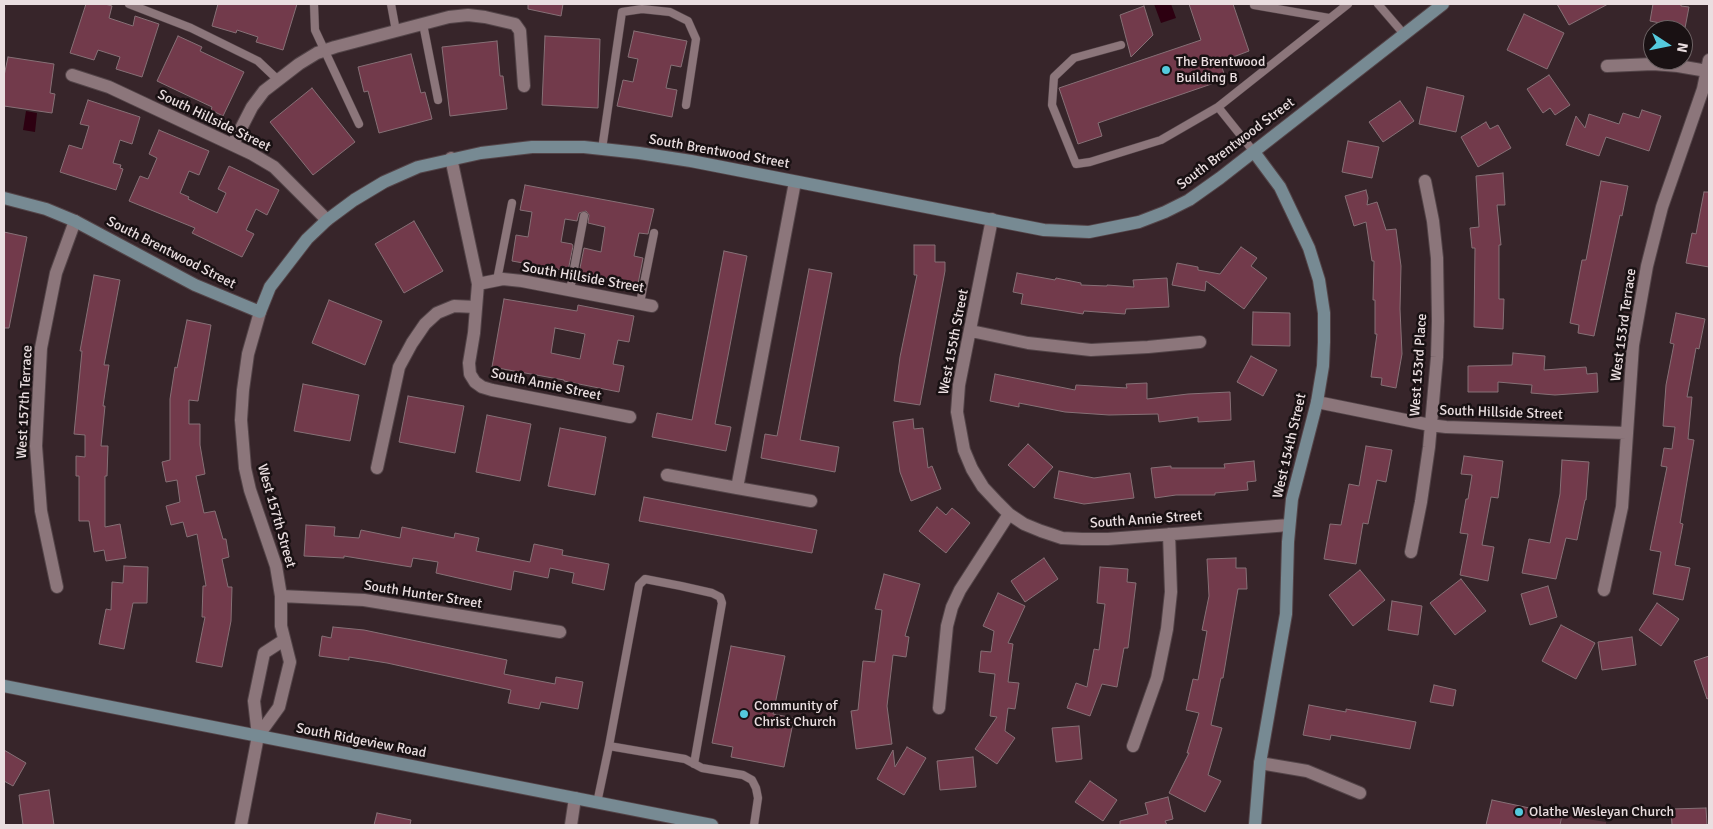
<!DOCTYPE html>
<html>
<head>
<meta charset="utf-8">
<style>
	body { margin:0 }
	#map { position:relative; width:1713px; height:829px; overflow:hidden; background:#37252a; font-family:Signika,sans-serif }
	canvas { display:block }
	.frame { position:absolute; inset:0; border:5px solid #eadee0; pointer-events:none }
	.north { position:absolute; left:1643px; top:20px; width:50px; height:50px; box-sizing:border-box; background:#191113; border:1px solid #6d6365; border-radius:50%; rotate:101deg; font-size:14px; font-weight:700; line-height:20px; text-align:center; color:#eadee0 }
	.north::after { content:''; display:block; margin:auto; width:18px; height:22px; background:#54cadd; clip-path:polygon(50% 0,100% 100%,50% 72%,0 100%) }
</style>
</head>
<body>
<div id="map">
<canvas width="1713" height="829"></canvas>
<div class="frame"></div>
<div class="north">N</div>
</div>
<script>
const context = document.querySelector('canvas').getContext('2d');
context.lineJoin = 'round';
function fill(path, color) { context.fillStyle = color; context.fill(path, 'evenodd'); }
const poly = rows => new Path2D(rows.map(r => 'M' + r).join(''));
function stroke(path, color, width, dash) { context.strokeStyle = color; context.lineWidth = width; context.lineCap = dash ? 'butt' : 'round'; context.setLineDash(dash || []); context.stroke(path); }
function write(font, color, halo, rows, align = 'center') {
  context.font = font + ' Signika,sans-serif'; context.lineWidth = 5; context.setLineDash([]); context.textBaseline = 'middle'; context.strokeStyle = halo; context.fillStyle = color; for (const [text, x, y, turn = 0] of rows) {
    context.save(); context.translate(x, y); context.rotate((+turn || 0) * Math.PI / 180); context.textAlign = isNaN(turn) ? turn : align; if (halo) context.strokeText(text, 0, 0); context.fillText(text, 0, 0); context.restore();
  }
}
const green = poly([
	[1562,815,1606,822,1606,825,1560,825]
]);
const water = poly([
	[1154,4,1171,4,1176,18,1161,23],
	[26,111,37,113,35,132,23,130]
]);
const building = poly([
	[86,4,105,4,112,6,109,18,133,26,135,16,159,24,142,77,116,69,120,57,98,50,94,60,70,53,86,4],
	[218,4,297,4,283,50,256,42,258,37,237,30,236,33,212,26,218,4],
	[528,4,563,4,561,16,528,9,528,4],
	[1189,4,1233,4,1249,51,1220,62,1226,79,1098,123,1102,136,1078,144,1059,88,1201,40,1189,4],
	[1557,4,1608,4,1569,25,1557,4],
	[1653,4,1681,4,1681,6,1689,7,1685,28,1650,21,1653,4],
	[1144,6,1153,35,1131,57,1120,15,1144,6],
	[1524,14,1564,33,1547,69,1507,50,1524,14],
	[634,31,687,41,681,67,671,65,666,88,677,90,672,117,617,106,623,80,633,82,638,59,628,57,634,31],
	[178,36,202,47,200,51,244,72,223,116,211,110,212,107,157,81,178,36],
	[545,36,600,39,598,108,542,105,545,36],
	[497,41,500,76,503,76,507,109,450,116,442,47,497,41],
	[411,54,421,93,425,92,432,119,379,133,368,91,364,92,358,67,411,54],
	[8,57,54,64,50,93,55,94,52,113,4,106,4,76,8,57],
	[1549,75,1570,105,1555,115,1550,108,1543,113,1527,89,1549,75],
	[1427,87,1464,96,1456,132,1419,124,1427,87],
	[312,88,355,142,313,175,270,122,312,88],
	[88,100,140,117,132,144,120,140,113,163,121,165,120,168,123,169,116,190,60,172,69,145,82,149,89,126,80,124,88,100],
	[1400,101,1414,121,1383,142,1369,122,1400,101],
	[1642,110,1661,116,1649,151,1606,137,1599,156,1566,145,1576,116,1585,128,1589,114,1619,124,1623,113,1639,118,1642,110],
	[1486,122,1490,129,1498,125,1511,148,1478,167,1461,137,1486,122],
	[159,130,209,151,199,175,189,171,180,193,189,197,188,199,217,213,226,193,218,189,229,166,279,190,267,215,256,209,246,230,254,234,242,257,192,233,195,228,129,201,140,176,148,179,157,158,149,154,159,130],
	[1348,141,1379,147,1372,178,1342,172,1348,141],
	[1503,173,1505,205,1497,205,1501,245,1499,245,1499,299,1504,299,1503,329,1474,327,1475,248,1472,248,1470,228,1479,227,1476,176,1503,173],
	[1601,181,1628,186,1622,216,1620,215,1594,336,1578,333,1579,325,1570,323,1582,260,1586,260,1601,181],
	[525,185,654,209,648,234,639,233,634,256,643,258,638,284,579,273,584,248,601,252,605,227,588,223,589,215,586,211,579,213,577,221,565,219,561,242,572,244,573,246,568,271,512,261,516,235,528,237,532,212,520,210,525,185],
	[1366,190,1368,198,1367,205,1377,202,1386,230,1396,229,1401,266,1400,309,1402,354,1396,388,1381,385,1382,378,1371,377,1377,334,1375,334,1375,300,1373,300,1374,261,1372,261,1366,222,1354,226,1345,196,1366,190],
	[1704,192,1709,192,1709,267,1686,263,1692,233,1696,234,1704,192],
	[414,221,443,271,404,293,375,244,414,221],
	[4,232,27,237,9,328,4,328,4,232],
	[914,245,935,245,935,262,945,262,945,271,920,405,894,401,900,357,917,275,914,275,914,245],
	[1241,247,1257,258,1251,266,1267,278,1244,309,1206,281,1205,291,1172,285,1177,263,1198,267,1198,270,1220,274,1241,247],
	[724,251,747,256,715,424,731,427,726,451,652,437,657,413,692,420,724,251],
	[809,269,832,273,800,440,839,447,835,472,761,458,765,434,777,436,809,269],
	[1017,273,1055,280,1056,278,1081,283,1081,285,1107,286,1107,285,1134,287,1133,280,1167,278,1169,307,1126,309,1125,314,1084,311,1083,314,1021,304,1023,294,1013,292,1017,273],
	[94,275,120,280,104,365,109,365,103,406,105,406,101,446,108,446,107,476,105,476,105,527,120,524,126,558,106,561,104,550,94,552,89,521,79,521,79,476,76,476,76,456,85,457,85,435,74,434,82,351,80,351,94,275],
	[504,299,577,311,578,305,634,316,629,342,618,340,613,364,624,366,619,392,564,381,564,380,492,367,504,299],
	[555,328,585,334,580,359,551,353,555,328],
	[329,300,382,321,365,365,312,343,329,300],
	[1253,312,1290,313,1290,346,1252,345,1253,312],
	[1676,313,1705,319,1699,349,1696,348,1687,397,1692,397,1688,439,1694,440,1680,523,1683,524,1675,565,1690,568,1683,600,1653,594,1661,552,1650,550,1667,467,1661,466,1664,448,1672,449,1675,427,1663,426,1666,385,1674,344,1670,343,1676,313],
	[187,320,211,325,198,401,189,400,189,424,200,424,200,445,205,474,196,476,204,513,215,511,223,539,226,539,229,557,222,559,228,587,232,587,231,621,222,667,196,662,205,617,202,617,203,586,206,586,197,534,187,537,183,522,171,525,166,506,180,502,177,480,166,482,162,462,170,460,170,399,175,367,177,368,187,320],
	[1513,353,1545,356,1544,370,1586,367,1587,374,1597,373,1598,392,1555,395,1531,393,1532,385,1498,382,1498,392,1468,392,1468,366,1512,365,1513,353],
	[1251,356,1277,370,1263,396,1237,382,1251,356],
	[995,374,1075,390,1076,385,1127,388,1126,384,1147,383,1147,399,1188,394,1230,392,1231,420,1198,422,1198,417,1159,422,1158,414,1109,415,1065,412,1019,403,1019,407,990,401,995,374],
	[303,384,359,395,350,441,294,431,303,384],
	[408,396,464,406,455,453,399,442,408,396],
	[487,415,531,424,520,481,476,472,487,415],
	[913,419,914,429,923,428,928,468,932,466,941,489,911,501,900,472,893,422,913,419],
	[560,428,606,437,595,495,548,486,560,428],
	[1028,444,1053,467,1034,488,1008,465,1028,444],
	[1366,446,1392,450,1386,482,1377,480,1368,524,1363,523,1356,564,1324,559,1330,524,1341,525,1349,484,1359,486,1366,446],
	[1464,456,1503,461,1498,498,1491,497,1482,545,1494,547,1488,581,1460,575,1468,534,1460,533,1466,499,1468,499,1472,475,1461,474,1464,456],
	[1562,460,1589,462,1586,500,1585,500,1577,540,1566,538,1556,579,1522,573,1529,539,1550,543,1560,494,1562,460],
	[1254,461,1256,481,1247,482,1248,490,1215,493,1215,495,1176,495,1155,498,1151,468,1171,466,1171,468,1225,468,1224,464,1254,461],
	[1059,471,1094,478,1130,473,1134,498,1084,504,1054,498,1059,471],
	[644,497,817,530,812,553,639,521,644,497],
	[937,507,946,515,952,508,970,523,946,553,919,531,937,507],
	[306,525,335,527,334,536,359,538,361,530,400,538,402,527,454,538,455,533,479,538,476,551,530,562,534,544,563,550,562,555,609,564,604,590,572,583,574,573,550,568,548,578,514,571,511,590,436,573,438,562,413,558,411,567,344,556,344,558,304,556,306,525],
	[1044,558,1058,579,1025,602,1011,581,1044,558],
	[1236,558,1236,568,1246,568,1247,589,1238,589,1223,678,1221,678,1211,725,1222,728,1208,775,1221,781,1205,812,1169,793,1189,753,1187,753,1199,713,1186,710,1193,679,1198,680,1207,631,1202,630,1209,596,1207,559,1236,558],
	[124,566,148,567,147,603,133,603,124,649,99,644,106,609,111,610,112,582,123,583,124,566],
	[1100,567,1128,569,1127,582,1136,583,1128,648,1124,648,1117,687,1102,684,1090,716,1067,708,1076,683,1087,687,1094,649,1099,650,1105,604,1097,603,1100,567],
	[1360,570,1385,600,1353,626,1329,595,1360,570],
	[884,574,920,584,905,636,909,637,906,657,893,655,887,706,892,744,856,749,851,711,858,710,863,661,875,662,882,610,875,609,884,574],
	[1461,579,1486,611,1455,635,1430,603,1461,579],
	[1548,586,1557,617,1530,625,1521,594,1548,586],
	[998,593,1025,606,1008,643,1013,644,1008,682,1019,683,1015,709,1008,708,1005,731,1015,738,997,764,975,749,997,717,990,716,995,674,979,672,981,651,991,652,994,631,983,626,998,593],
	[1392,601,1422,606,1418,635,1388,630,1392,601],
	[1657,603,1679,619,1661,646,1639,630,1657,603],
	[1561,625,1595,643,1576,679,1542,661,1561,625],
	[333,627,364,630,507,660,504,674,555,684,556,677,583,682,578,709,541,702,539,709,508,703,511,690,387,663,349,657,349,660,319,656,322,636,331,638,333,627],
	[1632,637,1636,665,1602,670,1598,642,1632,637],
	[731,646,785,656,773,714,794,718,784,767,731,757,733,747,712,743,731,646],
	[1709,656,1709,698,1707,699,1694,661,1709,656],
	[1434,685,1456,690,1453,706,1430,702,1434,685],
	[1309,705,1346,712,1346,709,1416,722,1410,749,1331,735,1330,740,1303,735,1309,705],
	[1079,726,1082,759,1056,762,1052,728,1079,726],
	[907,747,926,758,904,795,877,779,893,750,895,767,907,747],
	[4,750,26,763,13,786,4,781,4,750],
	[973,757,976,787,940,790,937,761,973,757],
	[1090,781,1117,800,1103,821,1075,802,1090,781],
	[49,790,54,825,23,825,19,795,49,790],
	[1168,797,1173,819,1165,821,1167,825,1120,825,1120,821,1148,814,1145,803,1168,797],
	[1492,800,1562,815,1560,825,1486,825,1492,800],
	[1706,808,1707,825,1672,825,1671,809,1706,808],
	[377,813,411,820,410,825,374,825,377,813]
]);
const lane = poly([
	[129,4,191,28,258,61,278,80],
	[314,4,315,30,359,124],
	[391,4,396,31],
	[1254,4,1254,5,1329,18],
	[1378,4,1403,33],
	[423,24,438,100],
	[1121,45,1074,58,1054,77,1052,105,1076,164,1090,162,1161,140,1218,107,1348,4],
	[1218,107,1254,152],
	[602,149,622,12,642,9,670,12,688,21,696,39,686,105],
	[497,280,512,203],
	[570,290,584,216],
	[640,303,654,233],
	[609,746,639,585,645,579,681,586,712,593,720,597,722,603,694,764],
	[597,803,609,746,685,759,702,768,743,775,752,780,756,788,758,798,754,825]
]);
const street = poly([
	[1607,66,1653,64,1678,66,1707,71],
	[72,75,109,87,252,154,274,167,327,220],
	[233,144,252,107,264,91,299,64,317,53,335,47,449,17,468,15,485,17,515,24,520,31,524,86],
	[451,158,478,284,474,333,469,363,470,374,475,382,482,387,492,390,630,417],
	[795,182,737,488,811,501],
	[992,219,959,385,957,412,964,450,972,469,983,487,998,503,1009,514,1024,524,1041,531,1062,538,1082,539,1108,539,1289,525],
	[478,284,503,279,522,281,652,306],
	[260,312,248,354,243,390,241,420,245,468,250,490,276,566,281,596,281,626,290,662,279,707,258,736,254,701,264,653,284,640],
	[971,331,1028,343,1091,350,1148,347,1200,342],
	[1317,402,1430,425,1446,427,1626,433],
	[377,468,399,367,412,343,425,324,437,313,454,306,476,307],
	[667,475,737,488],
	[1411,552,1421,502,1429,447,1437,357,1438,321,1437,258,1433,221,1425,181],
	[57,587,41,511,36,446,41,348,56,273,75,221],
	[1604,590,1622,507,1633,345,1647,266,1662,207,1703,89,1709,60],
	[281,596,364,600,560,632],
	[939,708,947,626,952,607,960,590,1009,514],
	[1133,746,1157,678,1167,629,1171,592,1169,534],
	[1260,763,1307,771,1360,793],
	[241,825,258,736],
	[571,825,575,798]
]);
const secondary = poly([
	[1254,152,1280,187,1309,248,1319,280,1324,313,1324,342,1323,366,1317,402,1292,499,1288,542,1286,614,1260,763,1255,825],
	[4,198,46,209,75,221,195,285,260,312,270,287,307,239,327,220,354,200,384,182,418,167,481,153,532,147,584,147,639,153,691,161,1044,230,1089,232,1139,222,1165,212,1189,200,1220,178,1443,4],
	[4,686,712,825]
]);
const markers = [
	[1166,70,5,"#54cadd"],
	[744,714,5,"#54cadd"],
	[1519,812,5,"#54cadd"]
];
const poiNames = [
	["The Brentwood",1176,62],
	["Building B",1176,78],
	["Community of",754,706],
	["Christ Church",754,722],
	["Olathe Wesleyan Church",1529,812]
];
const streetNames = [
	["South Hillside Street",214,121,26],
	["South Brentwood Street",1236,144,-37],
	["South Brentwood Street",719,152,10],
	["South Brentwood Street",171,253,27],
	["South Hillside Street",583,278,10],
	["West 153rd Terrace",1624,325,-82],
	["West 155th Street",954,342,-79],
	["West 153rd Place",1419,365,-86],
	["South Annie Street",546,385,12],
	["West 157th Terrace",25,402,-87],
	["South Hillside Street",1501,413,2],
	["West 154th Street",1290,446,-77],
	["West 157th Street",276,516,74],
	["South Annie Street",1146,520,-4],
	["South Hunter Street",423,595,9],
	["South Ridgeview Road",361,741,11]
];
fill(green, '#57333d');
fill(water, '#2d0011');
fill(building, '#723a4b');
stroke(building, '#867076', 1);
stroke(lane, '#534448', 9);
stroke(street, '#534448', 14);
stroke(secondary, '#534448', 14);
stroke(lane, '#8c767b', 8);
stroke(street, '#8c767b', 12);
stroke(secondary, '#778a93', 12);
for (const [x, y, r, color] of markers) { const dot = new Path2D(); dot.arc(x, y, r, 0, 2 * Math.PI); context.fillStyle = color; context.fill(dot); stroke(dot, '#191113', 2); }
write('14px', '#eadee0', '#191113', poiNames, 'left');
write('14px', '#eadee0', '#191113', streetNames);
</script>
</body>
</html>
